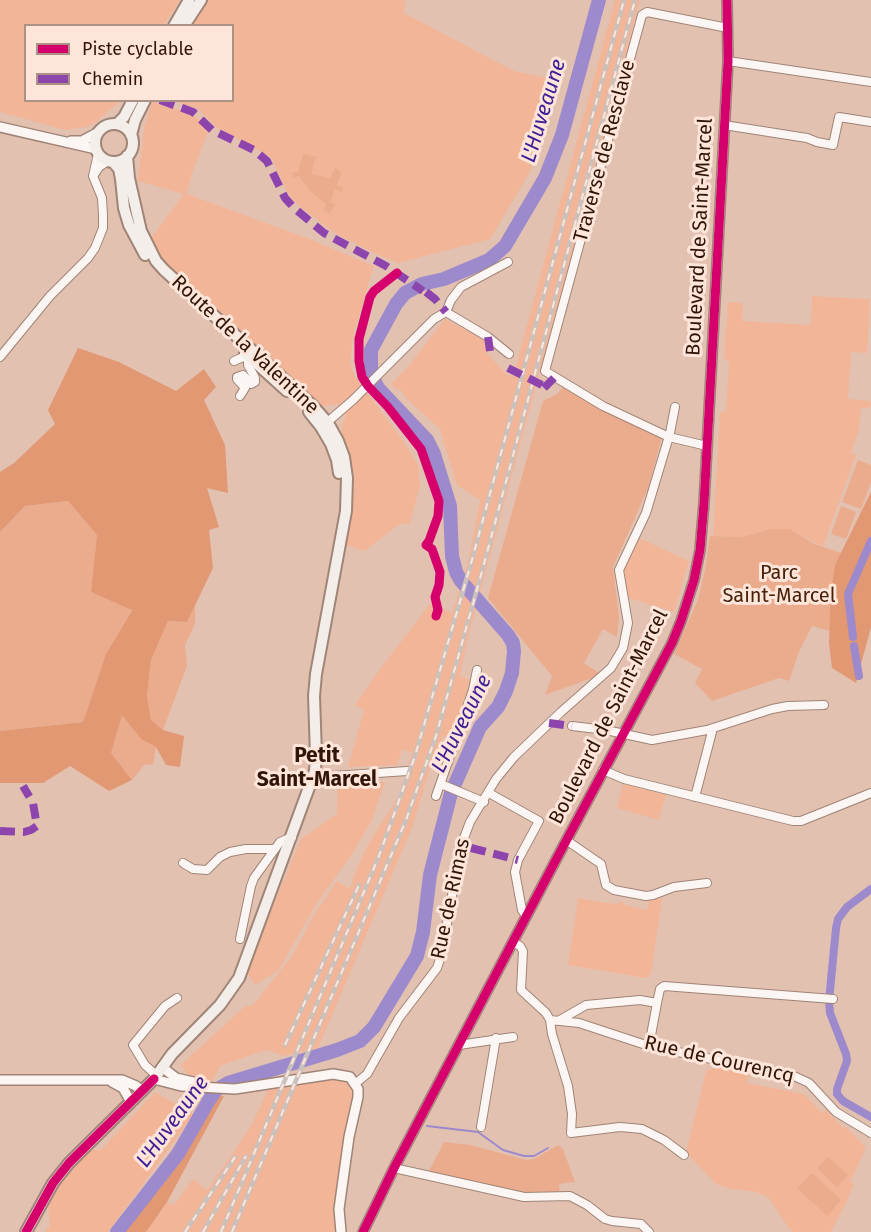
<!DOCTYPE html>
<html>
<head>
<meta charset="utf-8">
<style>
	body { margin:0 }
	#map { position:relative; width:871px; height:1232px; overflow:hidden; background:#e3c1b1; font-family:"Fira Sans",sans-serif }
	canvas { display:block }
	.legend { position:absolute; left:24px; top:24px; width:210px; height:78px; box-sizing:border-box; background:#fde5d9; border:2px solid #ab9285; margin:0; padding:8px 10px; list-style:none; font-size:18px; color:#311506 }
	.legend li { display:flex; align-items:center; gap:12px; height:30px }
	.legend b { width:30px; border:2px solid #ab9285 }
</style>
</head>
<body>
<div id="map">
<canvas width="871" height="1232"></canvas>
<ul class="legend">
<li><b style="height:8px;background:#d6006c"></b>Piste cyclable</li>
<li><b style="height:8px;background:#8e44ad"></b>Chemin</li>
</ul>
</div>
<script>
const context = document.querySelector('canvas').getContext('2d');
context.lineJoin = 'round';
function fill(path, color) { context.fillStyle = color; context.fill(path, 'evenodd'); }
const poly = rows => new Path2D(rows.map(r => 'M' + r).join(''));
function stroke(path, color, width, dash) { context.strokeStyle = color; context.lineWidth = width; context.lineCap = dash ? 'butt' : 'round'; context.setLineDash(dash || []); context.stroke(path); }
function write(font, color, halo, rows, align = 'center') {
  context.font = font + ' "Fira Sans",sans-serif'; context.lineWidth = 6; context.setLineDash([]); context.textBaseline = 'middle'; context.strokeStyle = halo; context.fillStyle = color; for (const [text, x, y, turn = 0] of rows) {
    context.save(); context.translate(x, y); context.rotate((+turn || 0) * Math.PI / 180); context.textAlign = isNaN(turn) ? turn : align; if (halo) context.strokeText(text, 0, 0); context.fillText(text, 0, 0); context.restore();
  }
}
const built = poly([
	[0,0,180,0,164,25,26,26,26,100,120,101,96,122,87,127,65,130,0,112],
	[208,0,405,0,404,13,514,71,557,80,530,172,490,239,398,263,376,254,333,232,298,205,287,192,271,157,216,127,197,108,172,101,232,100,232,26,193,25],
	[615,0,640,0,468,638,460,676,470,680,452,739,443,736,434,767,431,766,412,828,318,1048,284,1056,267,1050,257,1053,220,1066,212,1082,202,1077,189,1076,181,1065,244,1007,253,1005,292,956,312,918,337,881,350,889,354,875,366,848,399,795,412,752,402,750,397,765,348,767,364,710,355,705,380,669,430,604,452,613,469,557,480,500,457,485,440,429,407,399,399,388,396,390,391,384,407,368,445,319,486,341,486,352,505,373,513,377],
	[152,101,194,115,209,129,192,173,187,194,312,240,374,266,354,332,350,363,355,377,404,442,418,465,420,484,410,525,403,523,398,525,365,551,345,545,342,427,346,415,338,404,321,406,189,289,163,261,148,242,184,194,138,181,144,129],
	[812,296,870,299,867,353,851,352,848,399,871,401,871,404,870,408,861,408,858,433,851,453,856,455,823,547,789,529,771,529,743,537,713,536,720,413,726,410,729,363,724,358,728,302,741,303,743,305,742,321,811,325],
	[637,537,689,561,674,612,626,597,624,566],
	[385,782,371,822,352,854,315,906,279,970,255,985,246,971,301,839,337,814,338,783],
	[623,784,666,795,659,820,617,808],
	[578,898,607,903,617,904,622,901,625,905,647,910,649,899,662,898,651,974,646,978,568,965],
	[723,1066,749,1071,747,1083,804,1094,822,1113,826,1110,843,1128,846,1127,866,1148,850,1182,854,1184,847,1201,831,1232,795,1232,790,1230,768,1197,756,1192,732,1189,716,1184,686,1152,707,1067,708,1070],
	[335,1080,347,1083,352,1088,352,1094,334,1209,335,1232,146,1232,167,1202,174,1205,193,1179,207,1190,250,1128,268,1090,311,1082],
	[155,1092,194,1114,108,1232,45,1232,50,1225,48,1204,60,1184,90,1150,101,1150]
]);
const green = poly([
	[303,154,316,157,311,174,330,178,335,168,341,172,337,186,343,187,341,192,335,189,330,202,335,205,330,213,323,210,327,205,310,191,299,176,294,178,292,172,298,172],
	[563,387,641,428,662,436,649,486,613,567,619,617,617,637,603,629,584,663,599,673,595,677,545,695,552,676,488,598,543,401,557,394],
	[858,460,871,465,871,482,861,509,842,502],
	[68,501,97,535,91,592,132,609,106,654,83,722,0,731,0,532,25,506],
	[841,506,856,512,846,539,831,534],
	[771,529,790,529,814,544,854,557,843,635,812,626,799,652,789,681,779,678,712,701,695,683,702,669,674,654,698,600,705,570,710,536,743,537],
	[195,605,195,624,185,645,187,666,163,730,151,720,147,696,151,660,168,621,187,622],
	[122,714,141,739,156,747,153,765,145,764,132,780,111,753],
	[444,1142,471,1145,526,1160,534,1159,558,1145,563,1149,575,1182,559,1184,560,1194,526,1195,428,1173],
	[828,1157,848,1175,837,1187,817,1168],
	[812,1173,841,1200,827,1216,797,1188]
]);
const forest = poly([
	[78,348,119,362,176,391,204,369,216,387,204,400,225,445,228,493,207,488,219,527,209,530,213,568,187,622,168,621,151,660,147,696,151,720,163,730,184,736,180,767,166,765,156,747,141,739,122,715,111,753,132,780,109,791,70,766,43,783,0,783,0,731,83,722,106,654,132,610,91,592,97,535,68,501,25,506,0,532,0,472,14,463,55,424,48,410],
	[871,492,871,627,856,683,832,668,829,643,831,593,835,565],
	[207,1094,224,1096,167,1202,146,1232,115,1232,174,1147]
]);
const stream = poly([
	[427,1126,478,1132,503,1150,524,1156,534,1156,548,1148]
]);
const canal = poly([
	[853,637,848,594,871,541],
	[854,646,859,676],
	[871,889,847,907,838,919,836,928,829,1001,830,1013,846,1054,847,1061,837,1089,837,1094,843,1101,871,1117]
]);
const river = poly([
	[117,1232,178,1154,209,1100,216,1090,228,1083,337,1050,360,1041,374,1027,417,956,423,932,430,875,451,793,480,727,498,707,506,691,512,673,514,651,513,643,508,635,461,581,456,572,452,556,450,506,434,454,427,440,378,388,373,378,371,370,371,350,396,304,405,293,422,284,444,279,489,260,505,246,545,178,562,135,599,0]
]);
const minor = poly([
	[728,61,871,82],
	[724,125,807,138,817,142,833,145,839,117,871,122],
	[94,175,99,167,108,161],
	[446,312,451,300,461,287,508,262],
	[446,312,488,337,509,354],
	[0,357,50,296,88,258,95,248,103,228,103,215,102,198,93,176,98,154],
	[234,361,248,355,248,365,255,378,255,382,251,384,243,375,237,377,237,379,245,388,240,396],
	[324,425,353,400,434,319,446,312],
	[707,446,669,437,603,406,545,371,642,15,647,12,728,28],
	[572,726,606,730,652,740,707,730,772,709,788,706,824,705],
	[603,770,624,779,793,821,801,821,871,793],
	[315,771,333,776,407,771],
	[441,784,484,802],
	[489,793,539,821,518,860,515,872,522,910,526,916],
	[436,796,473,690,477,670],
	[695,797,713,728],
	[566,840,601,864,606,885,614,890,646,896,653,895,674,887,707,883],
	[183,863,193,869,207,870,220,857,230,852,246,849,274,849],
	[240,939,251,886,254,878,280,842,292,837],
	[513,942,520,946,523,951,521,990,546,1013,550,1020,552,1034,568,1086,572,1114,571,1133,620,1127,642,1129,664,1140,684,1155],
	[657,1003,660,989,664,986,833,999],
	[550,1020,579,1023,649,1046,794,1076,809,1083,836,1112,871,1133],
	[560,1020,586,1005,640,1000,657,1003,649,1046],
	[459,1045,513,1037],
	[156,1075,145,1065,133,1045,165,1006,177,998],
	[356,1083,367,1074,399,1018,437,968,441,956,461,846,470,822,496,779,514,757,561,712,611,668,623,648,628,623,619,570,646,513,670,433,675,407],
	[481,1127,496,1038],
	[394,1168,524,1197,570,1196,587,1205,605,1219,612,1221,641,1224,649,1232]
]);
const tertiary = poly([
	[0,127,96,149],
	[71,141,82,141,97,133],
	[162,1067,176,1078,193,1082],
	[154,1079,181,1086,235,1089,333,1074,350,1077,358,1089,358,1097,349,1137,339,1209,341,1232],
	[0,1080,122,1080,136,1086,142,1091],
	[112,1082,123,1088,131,1102],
	[363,1232,394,1168,558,856,672,643,681,621,694,580,700,550,704,503,728,61,727,0]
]);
const secondary = poly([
	[174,26,189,0],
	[184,26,201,0],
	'95 143a19 19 0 1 1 38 0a19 19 0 1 1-38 0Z',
	[117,124,124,117,133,100],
	[131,135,135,120,145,100],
	[113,162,119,169,121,179,124,208,129,225,145,255],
	[245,353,287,391],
	[309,412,321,427,331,444,337,460,339,473],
	[26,1232,53,1183,69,1163,154,1079,172,1054,220,1005,239,978,315,771,316,755,314,696,316,674,346,511,347,478,344,457,338,441,328,423,313,406,164,270,156,261,141,231,129,178,127,156]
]);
const rail = poly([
	[285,1045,359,885],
	[185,1232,235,1157],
	[203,1232,246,1156],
	[221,1232,379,856,415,756,472,560,624,0],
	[232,1232,406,820,436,736,481,575,635,0]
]);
const quiet = poly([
	[160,100,193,112,212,130,254,150,267,161,285,198,294,208,324,233,386,266,423,291],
	[426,292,435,299,446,312],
	[488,337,490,351],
	[508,368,542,385,541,387],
	[544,388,554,378],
	[549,723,572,726],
	[0,831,24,832,31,830,37,826,33,803,23,786],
	[471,848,518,860]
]);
const cycleway = poly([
	[397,273,374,291,370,297,359,339,359,361,362,377,368,386,388,407,421,449,439,501,438,516,429,541,426,545,432,549,440,572,439,585,435,597,438,610,436,616],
	[26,1232,53,1183,69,1163,154,1079],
	[363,1232,394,1168,558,856,672,643,681,621,694,580,700,550,704,503,728,61,727,0]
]);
const streetNames = [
	["Traverse de Resclave",605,151,-75],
	["Boulevard de Saint-Marcel",700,237,-87],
	["Route de la Valentine",245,345,43],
	["Boulevard de Saint-Marcel",609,717,-63],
	["Rue de Rimas",451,899,-78],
	["Rue de Courencq",719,1060,13]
];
const parkNames = [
	["Parc",779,573],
	["Saint-Marcel",779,596]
];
const waterNames = [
	["L'Huveaune",544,111,-73],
	["L'Huveaune",462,724,-63],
	["L'Huveaune",173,1122,-54]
];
const neighbourhoodNames = [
	["Petit",317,756],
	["Saint-Marcel",317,780]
];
fill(built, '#f2b597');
fill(green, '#ebac8d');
fill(forest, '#e19873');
stroke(stream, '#9d8acc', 2);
stroke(canal, '#9d8acc', 8);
stroke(river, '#9d8acc', 14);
stroke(minor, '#a08476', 10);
stroke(tertiary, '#a08476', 12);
stroke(secondary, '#a08476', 14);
stroke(minor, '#fbf6f3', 8);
stroke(tertiary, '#fbf6f3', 9);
stroke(secondary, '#f3eee9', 10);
stroke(rail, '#cbc1bc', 4.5);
stroke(rail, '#fde5d9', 2, [7]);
stroke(quiet, '#8e44ad', 8, [15, 8]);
stroke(cycleway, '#d6006c', 9);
write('20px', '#311506', '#fde5d9', streetNames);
write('20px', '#492009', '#fde5d9', parkNames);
write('italic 21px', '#402096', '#fde5d9', waterNames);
write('bold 21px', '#311506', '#fde5d9', neighbourhoodNames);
</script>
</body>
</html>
